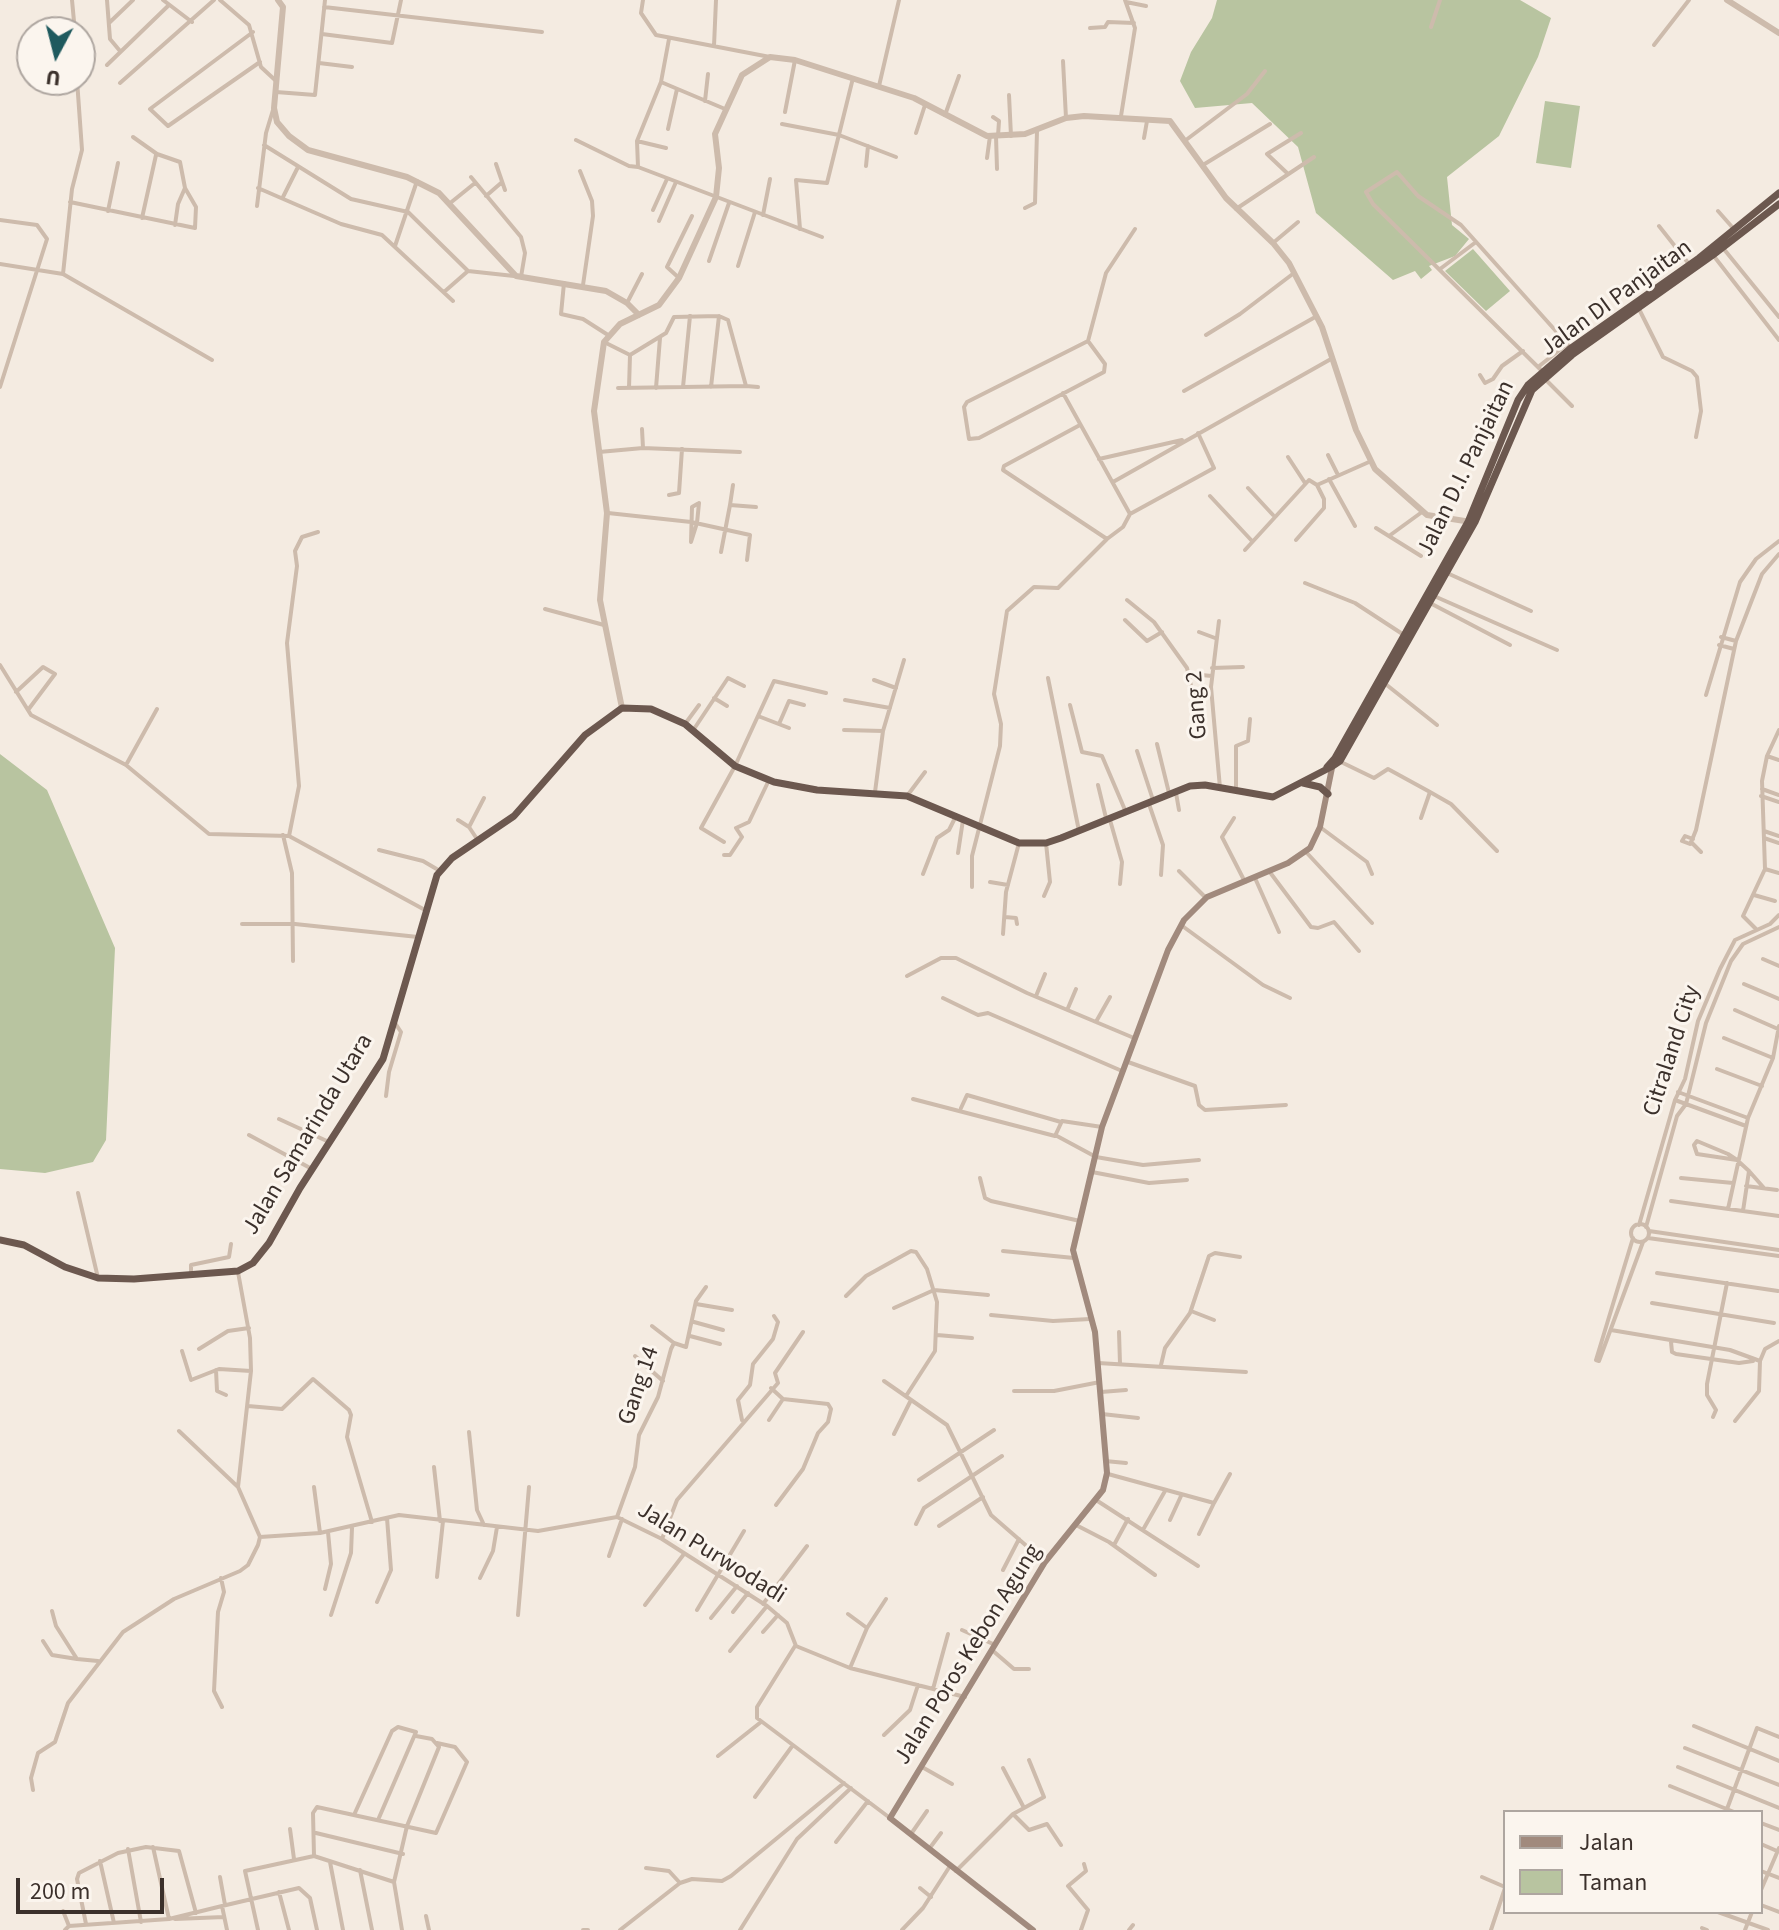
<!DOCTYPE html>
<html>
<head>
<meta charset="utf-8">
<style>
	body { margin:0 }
	#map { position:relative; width:1779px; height:1930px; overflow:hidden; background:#f4ebe1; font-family:"Source Sans 3",sans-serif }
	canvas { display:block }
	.legend { position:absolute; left:1503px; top:1810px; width:260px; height:104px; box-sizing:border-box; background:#fbf5ee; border:2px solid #aea6a0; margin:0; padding:10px 14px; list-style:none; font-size:24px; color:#3b302b }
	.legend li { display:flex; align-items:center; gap:16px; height:40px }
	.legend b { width:40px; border:2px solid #aea6a0 }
	.north { position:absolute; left:16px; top:16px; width:80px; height:80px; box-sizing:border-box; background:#fbf5ee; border:2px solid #aea6a0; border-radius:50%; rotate:187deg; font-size:22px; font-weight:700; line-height:32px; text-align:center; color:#3b302b }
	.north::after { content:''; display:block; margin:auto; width:28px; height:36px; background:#1f5a5e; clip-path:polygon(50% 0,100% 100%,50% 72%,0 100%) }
	.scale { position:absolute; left:16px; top:1878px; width:148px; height:36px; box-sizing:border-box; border:4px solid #3b302b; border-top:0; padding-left:10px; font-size:24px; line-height:28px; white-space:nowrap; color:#3b302b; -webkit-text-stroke:6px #fbf5ee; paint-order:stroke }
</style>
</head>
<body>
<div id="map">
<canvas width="1779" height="1930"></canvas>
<ul class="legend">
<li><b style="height:10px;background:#a18a7d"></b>Jalan</li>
<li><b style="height:22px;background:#b8c4a0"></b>Taman</li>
</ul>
<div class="north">U</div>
<div class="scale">200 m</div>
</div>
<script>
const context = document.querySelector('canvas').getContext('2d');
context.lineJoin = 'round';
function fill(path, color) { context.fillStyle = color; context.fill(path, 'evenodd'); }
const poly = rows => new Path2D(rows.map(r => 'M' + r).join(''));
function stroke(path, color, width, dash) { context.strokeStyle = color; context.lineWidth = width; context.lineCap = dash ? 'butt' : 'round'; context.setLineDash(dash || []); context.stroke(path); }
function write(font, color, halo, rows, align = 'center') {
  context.font = font + ' "Source Sans 3",sans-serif'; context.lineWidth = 6; context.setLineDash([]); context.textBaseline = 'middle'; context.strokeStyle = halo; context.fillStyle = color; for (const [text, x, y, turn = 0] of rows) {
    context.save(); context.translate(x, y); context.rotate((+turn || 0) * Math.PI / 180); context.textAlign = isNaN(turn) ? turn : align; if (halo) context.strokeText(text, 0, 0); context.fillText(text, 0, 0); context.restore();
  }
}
const green = poly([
	[1217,0,1520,0,1551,18,1538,57,1499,136,1447,177,1452,225,1469,239,1455,256,1429,266,1432,270,1421,279,1415,271,1393,280,1316,213,1298,147,1252,103,1195,108,1180,81,1191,52,1212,18],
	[1545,101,1580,106,1571,168,1536,163],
	[1473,249,1510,291,1486,311,1445,271],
	[0,754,47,790,115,948,106,1140,93,1162,45,1173,0,1169]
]);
const minor = poly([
	[72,0,75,32],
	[107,0,110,39,120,51],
	[163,0,192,22],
	[220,0,249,25,261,67,275,80],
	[643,0,641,13,656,35,770,57],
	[1126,2,1146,6],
	[324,7,542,32],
	[109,23,133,0],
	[1431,27,1440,0],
	[1090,28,1105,27,1108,22,1134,23],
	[253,32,150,109,168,126,260,62],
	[322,34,392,43,401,0],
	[669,39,661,82,637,141,638,167,822,237],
	[1654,45,1689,0],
	[714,46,716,0],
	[1063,61,1066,118],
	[319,63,352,67],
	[107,65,169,5],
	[661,82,725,109],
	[120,83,214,0],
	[879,86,899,0],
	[276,92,315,95,325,0],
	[1009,95,1011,136],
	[705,101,708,74],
	[785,112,795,60],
	[945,115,959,76],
	[1121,116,1135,28,1125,0],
	[993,117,999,121,998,136],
	[782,124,839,135,896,157],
	[668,129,677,89],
	[916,133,925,105],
	[996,136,997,169],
	[1144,138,1147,121],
	[576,140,629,166,638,167],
	[1186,140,1247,94,1265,71],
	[637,141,666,148],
	[264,145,351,199,408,212,468,271,514,276],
	[987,158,990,136],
	[496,164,505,190],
	[1203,165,1270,124],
	[866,166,868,146],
	[580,171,592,201,593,216,583,285],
	[1287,173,1267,154,1301,133],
	[471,177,521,237,525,253,521,277],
	[258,188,341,224,382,235,453,301],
	[486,196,501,183],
	[283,197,298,167],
	[70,202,195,228,196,207,185,188,180,162,157,154,133,137],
	[449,204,475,183],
	[257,206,266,133,273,110],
	[1025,208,1035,203,1037,131],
	[1236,209,1314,157],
	[653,210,667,179],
	[108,211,118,163],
	[1718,211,1733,228],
	[763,215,770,179],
	[142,218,156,155],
	[0,220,37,225,47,239,0,387],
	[659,221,676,182],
	[175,225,178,204,185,188],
	[1659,226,1689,264],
	[800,229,796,180,827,183,853,78],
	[1273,243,1298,222],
	[395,246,417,181],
	[1723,248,1779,317],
	[1713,255,1779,340],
	[709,261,729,203],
	[0,264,63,274,212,360],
	[738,266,755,212],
	[1440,269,1476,242],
	[63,274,72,189,82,150,77,80],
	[679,278,667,267,692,216],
	[564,283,561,314,583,319,608,335],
	[444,292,468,271],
	[627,303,642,274],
	[1639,309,1663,357,1692,371,1697,377,1701,411,1696,437],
	[1206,335,1240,314,1294,273],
	[1088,341,1105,364,1104,372,979,438,969,439,964,407,967,402,1088,341],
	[1088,341,1106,273,1135,229],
	[604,342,630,355],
	[1538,367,1567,344],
	[1544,373,1373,204,1366,192,1397,172,1418,196,1461,225,1571,348],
	[1480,375,1485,383,1493,379,1502,366,1523,351],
	[1545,379,1572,406],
	[746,386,758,387],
	[683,387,690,316],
	[711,387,719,316],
	[618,388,683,387,746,386,728,320,719,316,674,317,666,333,630,355,629,388],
	[656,388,660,338],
	[1184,391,1317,316],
	[1063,393,1130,514,1123,527,1107,539,1003,470,1004,466,1080,425],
	[642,429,643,448],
	[599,452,643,448,740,452],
	[1328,455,1338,475],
	[1288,457,1305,483],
	[1099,459,1182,440],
	[1329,479,1355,526],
	[1113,482,1331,359],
	[1248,488,1273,515],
	[669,495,679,493,682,449],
	[1210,496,1252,541],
	[699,503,697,523,691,542,692,507,699,503],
	[730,505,733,485],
	[608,513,691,522,750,535,747,560],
	[1130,514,1214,468,1198,433],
	[1376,528,1421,556],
	[1389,536,1422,512],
	[1296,540,1324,508,1324,499,1317,485],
	[1245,550,1309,480,1317,485,1369,462],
	[721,552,730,505,756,507],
	[1447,573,1531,611],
	[1305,583,1355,603,1404,635],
	[1434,596,1557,650],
	[1127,600,1154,622,1187,668,1197,713],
	[1430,603,1510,645],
	[545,609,604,625],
	[1125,620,1147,641,1162,632],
	[1219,621,1211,687,1220,788],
	[1199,632,1215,638],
	[1721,637,1736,641],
	[1719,645,1734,649],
	[0,665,31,715,126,765,209,834,289,836,425,910],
	[1212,668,1243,667],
	[1190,674,1212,676],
	[1048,678,1079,831],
	[874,680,896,688],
	[1383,682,1437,725],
	[16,692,43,667,55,674,28,710],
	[1706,695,1740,582,1756,559,1779,541],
	[714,698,727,706],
	[845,700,890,708],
	[1070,705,1082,752,1102,756,1125,810],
	[758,716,789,728],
	[685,724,699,705],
	[779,724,789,701,804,705],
	[694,729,728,678,744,686],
	[844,730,883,731],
	[1157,744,1169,793],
	[1137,751,1153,800],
	[1767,756,1779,760],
	[1341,762,1374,778,1388,769,1430,792,1451,804,1497,851],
	[126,765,157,709],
	[1098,785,1106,818],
	[1236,789,1236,746,1248,741,1250,719],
	[1762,789,1779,795],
	[875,792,883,731,904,660],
	[1176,793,1179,810],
	[907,796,925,772],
	[1761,796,1779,802],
	[1149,804,1163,845,1161,875],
	[1234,818,1222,837,1245,882],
	[1421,818,1430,792],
	[458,820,469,827,477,839],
	[1110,820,1122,862,1120,884],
	[469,827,484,798],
	[1320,827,1367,862,1372,874],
	[1764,831,1779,836],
	[283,835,292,873,293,961],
	[289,836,299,786,287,643,297,566,295,551,302,537,318,532],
	[1764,838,1779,843],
	[1693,839,1685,836,1682,841,1690,844,1692,840,1696,830,1736,641,1762,574,1779,554],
	[724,842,701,828,735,766,774,681,826,693],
	[1691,842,1701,852],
	[379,850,423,861,440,871],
	[1306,852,1372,923],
	[958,853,963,820],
	[724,855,730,855,742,837,736,828,749,822,769,780],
	[1765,869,1779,873],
	[1179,871,1206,898],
	[1269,871,1311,927,1318,928,1334,922,1359,951],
	[923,874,937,838,949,830,956,816],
	[1255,878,1279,932],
	[990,882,1008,885],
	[972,887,972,856,1000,746,1001,724,994,694,1007,611,1034,587,1058,588,1107,539],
	[1754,895,1775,901],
	[1044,896,1050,882,1046,843],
	[1005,917,1016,918,1017,924],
	[242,924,295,924,418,937],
	[1181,925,1263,985,1290,998],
	[1756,929,1743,916,1765,869,1762,781,1767,756,1779,730],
	[1003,934,1006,892,1019,843],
	[1763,959,1779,966],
	[907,976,941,958,956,958,1027,993,1134,1038],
	[1744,984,1779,999],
	[1036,996,1045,974],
	[943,998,978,1015,988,1013,1122,1071],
	[1068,1008,1076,989],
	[1735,1010,1778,1029],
	[1097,1020,1110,997],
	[1724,1038,1773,1058],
	[1128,1062,1195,1086,1199,1105,1205,1110,1286,1105],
	[1717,1069,1762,1086],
	[1678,1092,1748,1118],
	[386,1096,389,1072,401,1032,395,1023],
	[913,1099,1055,1136,1062,1121,1102,1127],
	[1675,1100,1746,1126],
	[961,1108,967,1095,1061,1122],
	[279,1119,329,1142],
	[249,1135,312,1169],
	[1057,1136,1096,1157,1143,1165,1199,1160],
	[1737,1160,1697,1154,1694,1145,1697,1141,1728,1154,1737,1160,1749,1171,1764,1188],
	[1092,1172,1149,1183,1187,1180],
	[980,1178,985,1198,991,1201,1080,1221],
	[1681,1178,1733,1183],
	[1746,1186,1777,1190],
	[78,1193,98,1278],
	[1671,1201,1779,1216],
	[1728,1209,1748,1118,1773,1058,1779,1026],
	[1743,1211,1749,1171],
	'1631 1233a9 9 0 1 1 18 0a9 9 0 1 1-18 0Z',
	[1639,1225,1675,1100,1685,1079,1698,1021,1720,969,1735,940,1770,924,1779,915],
	[1646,1227,1677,1116,1686,1104,1706,1023,1731,961,1743,944,1779,927],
	[1649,1231,1779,1250],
	[1648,1238,1779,1256],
	[1003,1251,1074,1258],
	[1657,1273,1778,1291],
	[191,1275,191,1265,229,1257,231,1244],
	[846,1296,866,1276,911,1251,916,1252,927,1269,937,1302,935,1351,906,1396],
	[1652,1303,1774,1323],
	[696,1304,732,1310],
	[894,1308,934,1290,988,1295],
	[1191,1311,1214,1320],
	[991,1315,1053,1321,1090,1319],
	[694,1322,723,1330],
	[652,1326,674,1343],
	[1611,1330,1730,1350,1760,1361,1765,1349,1779,1341],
	[1119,1332,1120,1364],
	[937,1335,972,1338],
	[690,1336,720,1344],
	[1671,1342,1672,1352,1676,1354,1739,1363,1753,1361],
	[199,1349,228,1331,249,1328],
	[182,1351,191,1380,219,1369,251,1371],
	[635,1356,663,1381],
	[1596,1360,1599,1361,1643,1242],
	[1596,1360,1633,1238],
	[1098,1363,1246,1372],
	[1161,1365,1165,1348,1190,1313,1209,1256,1215,1253,1240,1257],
	[216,1370,217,1391,226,1395],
	[884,1381,947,1425,991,1515,1045,1562],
	[1014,1391,1054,1391,1100,1382],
	[1101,1392,1126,1390],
	[248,1406,282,1409,313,1379,349,1410,351,1415,347,1437,372,1522],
	[1102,1414,1138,1418],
	[1713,1417,1716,1410,1707,1395,1707,1384,1727,1283],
	[742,1420,738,1400,750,1385,753,1364,773,1339,778,1322,774,1316],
	[769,1420,783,1399,771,1388],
	[1735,1421,1759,1391,1760,1361],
	[179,1431,238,1487],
	[469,1432,477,1510,484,1525],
	[894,1434,911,1400],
	[1105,1461,1126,1463],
	[434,1467,440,1521],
	[1108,1474,1214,1503,1199,1534],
	[919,1480,994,1430],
	[314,1487,320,1533],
	[1096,1500,1198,1566],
	[1214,1503,1230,1474],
	[776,1505,803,1469,818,1433,828,1422,831,1409,828,1404,783,1399],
	[617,1517,635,1467,639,1435,658,1397,671,1349,674,1343,686,1347,696,1301,706,1287],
	[1170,1520,1181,1496],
	[916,1524,924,1508,1002,1456],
	[1076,1525,1109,1542,1155,1575],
	[939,1526,983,1497],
	[1144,1528,1165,1491],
	[260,1537,320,1533,399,1515,538,1531,617,1517,662,1539,767,1606,787,1623,796,1646],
	[662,1539,677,1500,778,1383,775,1373,803,1332],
	[1114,1545,1128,1519],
	[609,1556,622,1519],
	[1003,1570,1019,1539],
	[437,1577,443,1521],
	[221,1578,224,1592,218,1612,214,1691,222,1707],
	[480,1578,493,1551,497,1527],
	[325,1589,331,1564,328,1532],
	[377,1602,391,1570,387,1518],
	[763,1604,807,1546],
	[645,1605,684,1554],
	[697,1610,744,1531],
	[52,1611,56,1626,77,1659,98,1661],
	[733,1612,748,1593],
	[848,1614,867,1628],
	[331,1615,351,1553,352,1528],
	[518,1615,529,1487],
	[711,1618,737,1586],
	[962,1630,993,1644],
	[763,1632,778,1615],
	[43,1641,52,1655,77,1659],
	[795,1646,757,1707,757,1718,890,1818],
	[796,1646,850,1668,965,1697],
	[992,1650,1014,1669,1029,1669],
	[730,1651,767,1606],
	[850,1668,867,1628,886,1599],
	[933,1689,948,1634],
	[1694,1726,1779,1761],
	[884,1735,910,1710,918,1685],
	[1685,1748,1779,1785],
	[718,1756,761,1722],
	[922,1767,952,1784],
	[1678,1767,1779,1808],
	[1003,1768,1023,1806],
	[1670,1786,1734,1812],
	[33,1790,31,1778,38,1753,55,1742,68,1703,123,1632,174,1599,240,1571,248,1565,258,1545,260,1537,238,1487,251,1371,250,1338,238,1272],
	[755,1797,793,1745],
	[1727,1809,1757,1728,1779,1737],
	[1013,1814,1029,1830,1047,1824,1061,1845],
	[354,1815,392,1731,398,1727,416,1732,378,1820],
	[1761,1823,1779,1830],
	[290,1829,294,1859],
	[316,1833,403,1854],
	[911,1834,927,1811],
	[836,1842,868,1801],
	[1761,1844,1777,1851],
	[153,1847,169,1919],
	[128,1849,141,1922],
	[929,1849,941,1833],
	[314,1856,394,1882],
	[100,1861,114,1923],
	[330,1862,343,1930],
	[646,1868,669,1871,680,1883],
	[360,1870,372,1930],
	[956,1871,1013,1814,1044,1797,1029,1760],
	[1761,1871,1779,1878],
	[220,1877,225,1905],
	[1482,1877,1505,1887],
	[920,1888,931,1897],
	[1761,1890,1779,1848],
	[279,1892,289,1930],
	[1761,1905,1779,1912],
	[63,1911,69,1926],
	[1718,1912,1768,1930],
	[426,1916,429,1930],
	[175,1919,224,1917],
	[86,1924,77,1879,79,1873,118,1853,146,1847,179,1851,196,1913],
	[1702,1928,1707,1930],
	[65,1930,69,1926,169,1919,222,1906],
	[227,1930,222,1906,299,1888,310,1898,317,1930],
	[258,1930,245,1871,314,1856,313,1813,317,1807,436,1833,467,1762,455,1747,437,1743],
	[402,1930,394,1882,407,1826,439,1747,432,1739,416,1736],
	[583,1930,588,1930],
	[620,1930,680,1883,692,1879,722,1881,731,1876,844,1783],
	[740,1930,797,1839,851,1788],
	[902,1930,923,1908,950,1866],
	[1081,1930,1088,1910,1068,1886,1086,1871,1084,1864],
	[1129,1930,1133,1925],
	[1491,1930,1505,1888],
	[1745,1930,1752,1912]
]);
const tertiary = poly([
	[278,0,283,7,274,108,277,122,289,136,308,150,407,177,439,193,516,276,606,291,627,303,639,315],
	[1727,0,1779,33],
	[622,708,600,600,607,513,594,411,604,342,620,324,659,305,679,278,716,197,719,168,715,134,742,75,770,57,795,60,914,98,987,136,1025,134,1066,118,1084,116,1170,121,1226,198,1273,243,1289,263,1322,327,1356,430,1375,469,1427,515,1471,522]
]);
const secondary = poly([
	[1033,1930,890,1818,1045,1562,1103,1490,1107,1473,1095,1332,1073,1250,1102,1127,1168,950,1184,920,1207,897,1288,863,1310,848,1320,827,1333,763]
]);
const trunk = poly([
	[1327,767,1335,758,1468,522,1518,400,1528,385,1571,348,1699,258,1779,193],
	[1303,783,1320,787,1328,794],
	[0,1240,24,1245,65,1267,98,1278,134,1279,238,1271,253,1263,269,1243,300,1188,383,1059,437,875,452,858,514,816,585,735,622,708,651,709,685,724,735,766,774,782,817,790,907,796,1019,843,1046,843,1061,838,1190,786,1205,785,1273,797,1331,767,1340,761,1475,522,1532,390,1572,355,1713,255,1779,204]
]);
const streetNames = [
	["Jalan DI Panjaitan",1617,299,-36],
	["Jalan D.I. Panjaitan",1467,469,-64],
	["Gang 2",1198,705,-94],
	["Citraland City",1673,1051,-72],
	["Jalan Samarinda Utara",309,1135,-59],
	["Gang 14",640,1386,-71],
	["Jalan Purwodadi",711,1554,32],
	["Jalan Poros Kebon Agung",969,1655,-58]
];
fill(green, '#b8c4a0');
stroke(minor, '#cdbbac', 4);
stroke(tertiary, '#cdbbac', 6);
stroke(secondary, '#a18a7d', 6);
stroke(trunk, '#6c584f', 7);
write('24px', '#3b302b', '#fbf5ee', streetNames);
</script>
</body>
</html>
